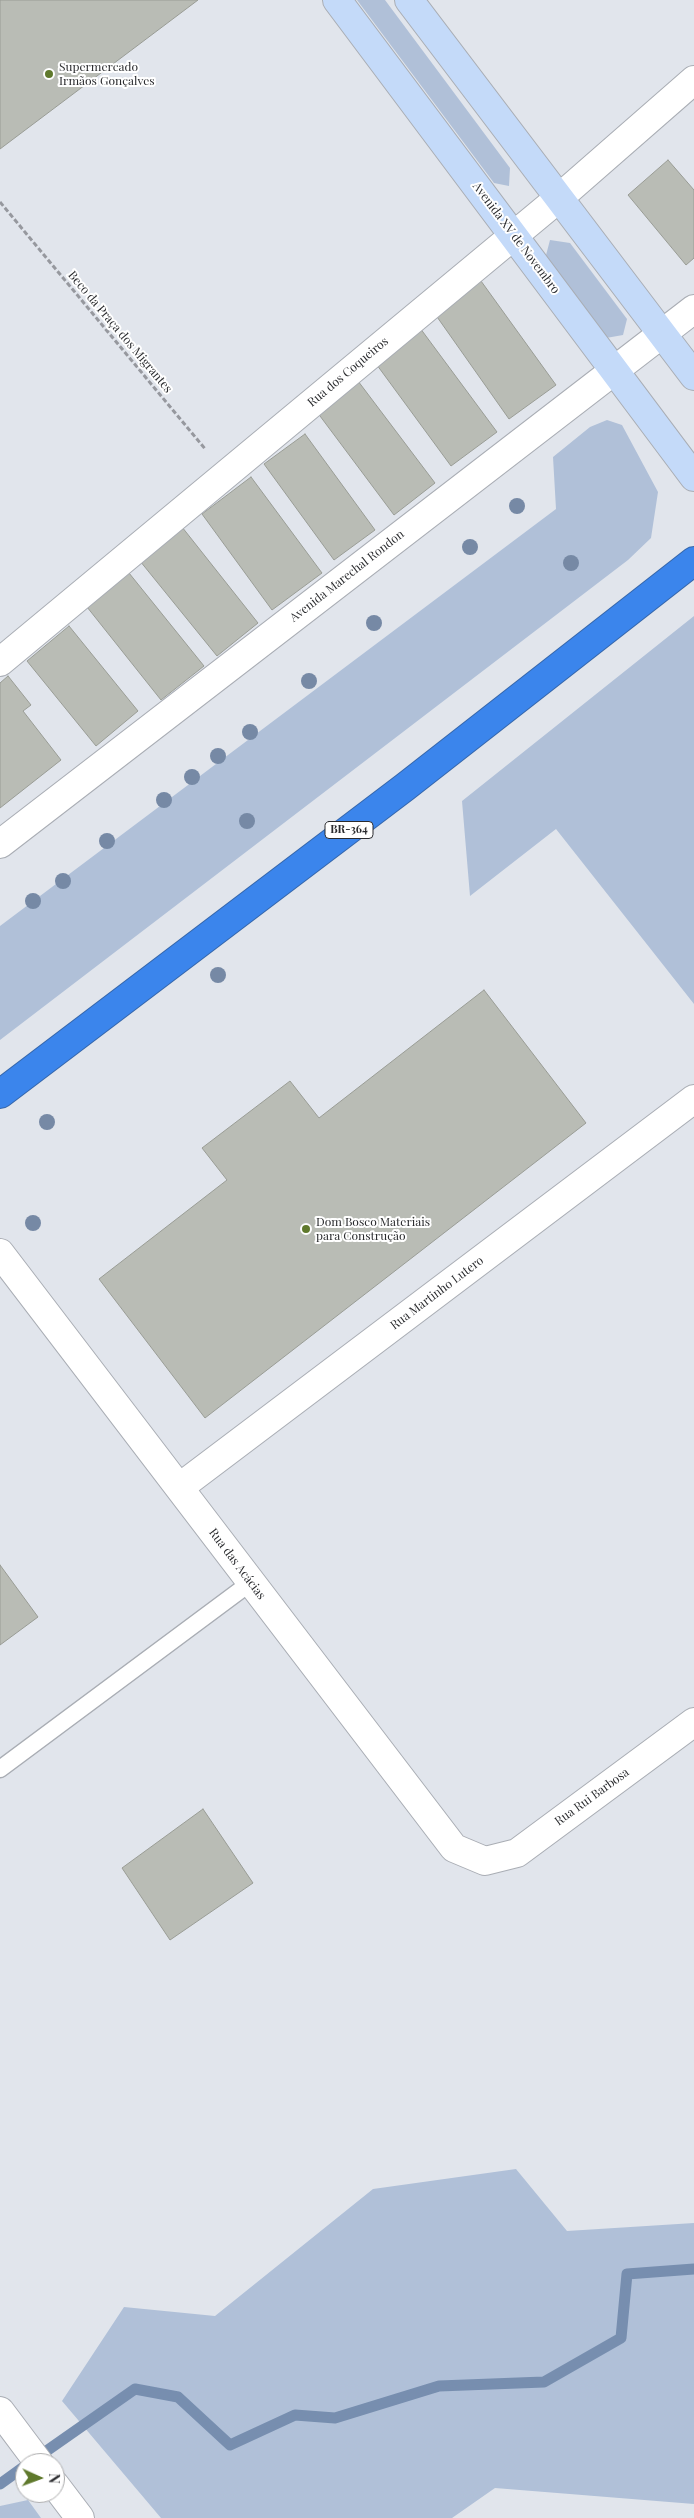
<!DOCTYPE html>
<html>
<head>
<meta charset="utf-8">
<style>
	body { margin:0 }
	#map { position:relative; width:694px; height:2518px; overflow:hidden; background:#e1e5ec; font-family:"Playfair Display",serif }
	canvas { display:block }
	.north { position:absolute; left:15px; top:2453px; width:50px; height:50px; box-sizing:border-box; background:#fff; border:1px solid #aaaaab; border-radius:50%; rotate:92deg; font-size:14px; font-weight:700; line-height:20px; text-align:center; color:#2a2b2e }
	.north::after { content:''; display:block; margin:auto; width:18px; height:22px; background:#5f792c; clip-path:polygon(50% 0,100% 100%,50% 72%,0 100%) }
</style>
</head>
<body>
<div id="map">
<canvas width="694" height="2518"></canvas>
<div class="north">N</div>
</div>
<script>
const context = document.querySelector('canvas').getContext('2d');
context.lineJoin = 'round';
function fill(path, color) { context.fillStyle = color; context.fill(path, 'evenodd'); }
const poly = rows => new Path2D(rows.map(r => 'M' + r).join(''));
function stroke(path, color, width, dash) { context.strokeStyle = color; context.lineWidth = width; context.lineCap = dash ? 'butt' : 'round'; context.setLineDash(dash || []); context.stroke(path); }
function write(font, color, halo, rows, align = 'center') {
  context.font = font + ' "Playfair Display",serif'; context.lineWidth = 4; context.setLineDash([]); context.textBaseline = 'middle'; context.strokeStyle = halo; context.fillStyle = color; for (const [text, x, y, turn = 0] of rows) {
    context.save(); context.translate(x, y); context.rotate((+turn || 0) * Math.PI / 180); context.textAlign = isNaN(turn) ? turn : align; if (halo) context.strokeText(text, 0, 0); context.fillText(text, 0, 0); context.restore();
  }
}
const green = poly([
	[357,0,385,0,510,168,509,186,494,183],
	[550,240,570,243,627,319,623,335,606,338,545,259],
	[607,420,622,425,658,492,651,538,628,560,0,1040,0,926,556,509,553,457,590,427],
	[694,616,694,1004,556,829,470,896,462,801],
	[516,2169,567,2231,694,2223,694,2504,495,2488,452,2518,161,2518,62,2401,124,2307,215,2316,373,2189],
	[28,2500,41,2518,0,2518,0,2506]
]);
const stream = poly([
	[35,2459,135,2389,178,2397,230,2445,295,2415,335,2418,439,2386,544,2382,621,2338,627,2274,694,2269],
	[0,2484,25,2466]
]);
const building = poly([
	[0,0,198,0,0,149,0,0],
	[668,160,694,190,694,258,686,265,628,195,668,160],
	[481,281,556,385,509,419,435,314,481,281],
	[420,328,497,432,451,466,374,361,420,328],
	[358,381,435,483,394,515,317,412,358,381],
	[305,434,375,530,334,560,264,464,305,434],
	[251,477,322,573,272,610,202,514,251,477],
	[182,527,258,623,217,656,140,561,182,527],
	[129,573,204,666,161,700,87,607,129,573],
	[69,626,138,711,96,746,27,661,69,626],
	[8,676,31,705,23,711,61,760,0,808,0,683,8,676],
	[484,990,586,1123,205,1418,99,1279,227,1180,202,1148,290,1081,319,1118,484,990],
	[0,1565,38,1617,0,1645,0,1565],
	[203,1809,253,1883,170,1940,122,1868,203,1809]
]);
const path = poly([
	[0,202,206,450]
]);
const lane = poly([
	[0,1769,250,1583]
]);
const street = poly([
	[0,662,559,198,694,80],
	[0,844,694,309],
	[0,1253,454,1848,485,1861,517,1853,694,1722],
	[180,1487,694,1099],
	[0,2411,39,2463],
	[55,2485,80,2518]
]);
const secondary = poly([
	[337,0,694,477],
	[409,0,694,376]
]);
const highway = poly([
	[0,1094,405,787,694,561]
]);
const trees = [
	[517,506],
	[470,547],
	[571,563],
	[374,623],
	[309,681],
	[250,732],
	[218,756],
	[192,777],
	[164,800],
	[247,821],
	[107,841],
	[63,881],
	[33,901],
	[218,975],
	[47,1122],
	[33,1223]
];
const markers = [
	[49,74,5,"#5f792c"],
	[306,1229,5,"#5f792c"]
];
const shields = [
	[349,830,48]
];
const shieldNames = [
	["BR-364",349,830]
];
const poiNames = [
	["Supermercado",59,67],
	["Irmãos Gonçalves",59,81],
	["Dom Bosco Materiais",316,1222],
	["para Construção",316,1236]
];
const streetNames = [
	["Avenida XV de Novembro",516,238,53],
	["Beco da Praça dos Migrantes",120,332,50],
	["Rua dos Coqueiros",348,372,-40],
	["Avenida Marechal Rondon",347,576,-38],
	["Rua Martinho Lutero",437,1293,-37],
	["Rua das Acácias",237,1564,53],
	["Rua Rui Barbosa",592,1797,-36]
];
fill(green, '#b0c0d8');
stroke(stream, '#778eaf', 11);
fill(building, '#b9bcb5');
stroke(building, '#999c95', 1);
stroke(lane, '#a9adb4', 19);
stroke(street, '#a9adb4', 30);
stroke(secondary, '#a9adb4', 30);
stroke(highway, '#3566aa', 30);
stroke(path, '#96989e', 3, [5, 2.5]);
stroke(lane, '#fff', 16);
stroke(street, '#fff', 28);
stroke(secondary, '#c4daf9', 28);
stroke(highway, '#3b85ec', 28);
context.fillStyle = '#7689a5';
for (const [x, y] of trees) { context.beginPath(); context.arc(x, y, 8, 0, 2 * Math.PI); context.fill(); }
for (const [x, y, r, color] of markers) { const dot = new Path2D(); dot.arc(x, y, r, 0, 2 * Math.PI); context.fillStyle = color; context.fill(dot); stroke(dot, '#fff', 2); }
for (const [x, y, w] of shields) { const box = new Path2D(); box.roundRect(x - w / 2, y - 8.5, w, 17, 4); context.fillStyle = '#fff'; context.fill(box); stroke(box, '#2a2b2e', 1); }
write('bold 11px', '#2a2b2e', null, shieldNames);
write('12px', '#2a2b2e', '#fff', poiNames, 'left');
write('12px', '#2a2b2e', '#fff', streetNames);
</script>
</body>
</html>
